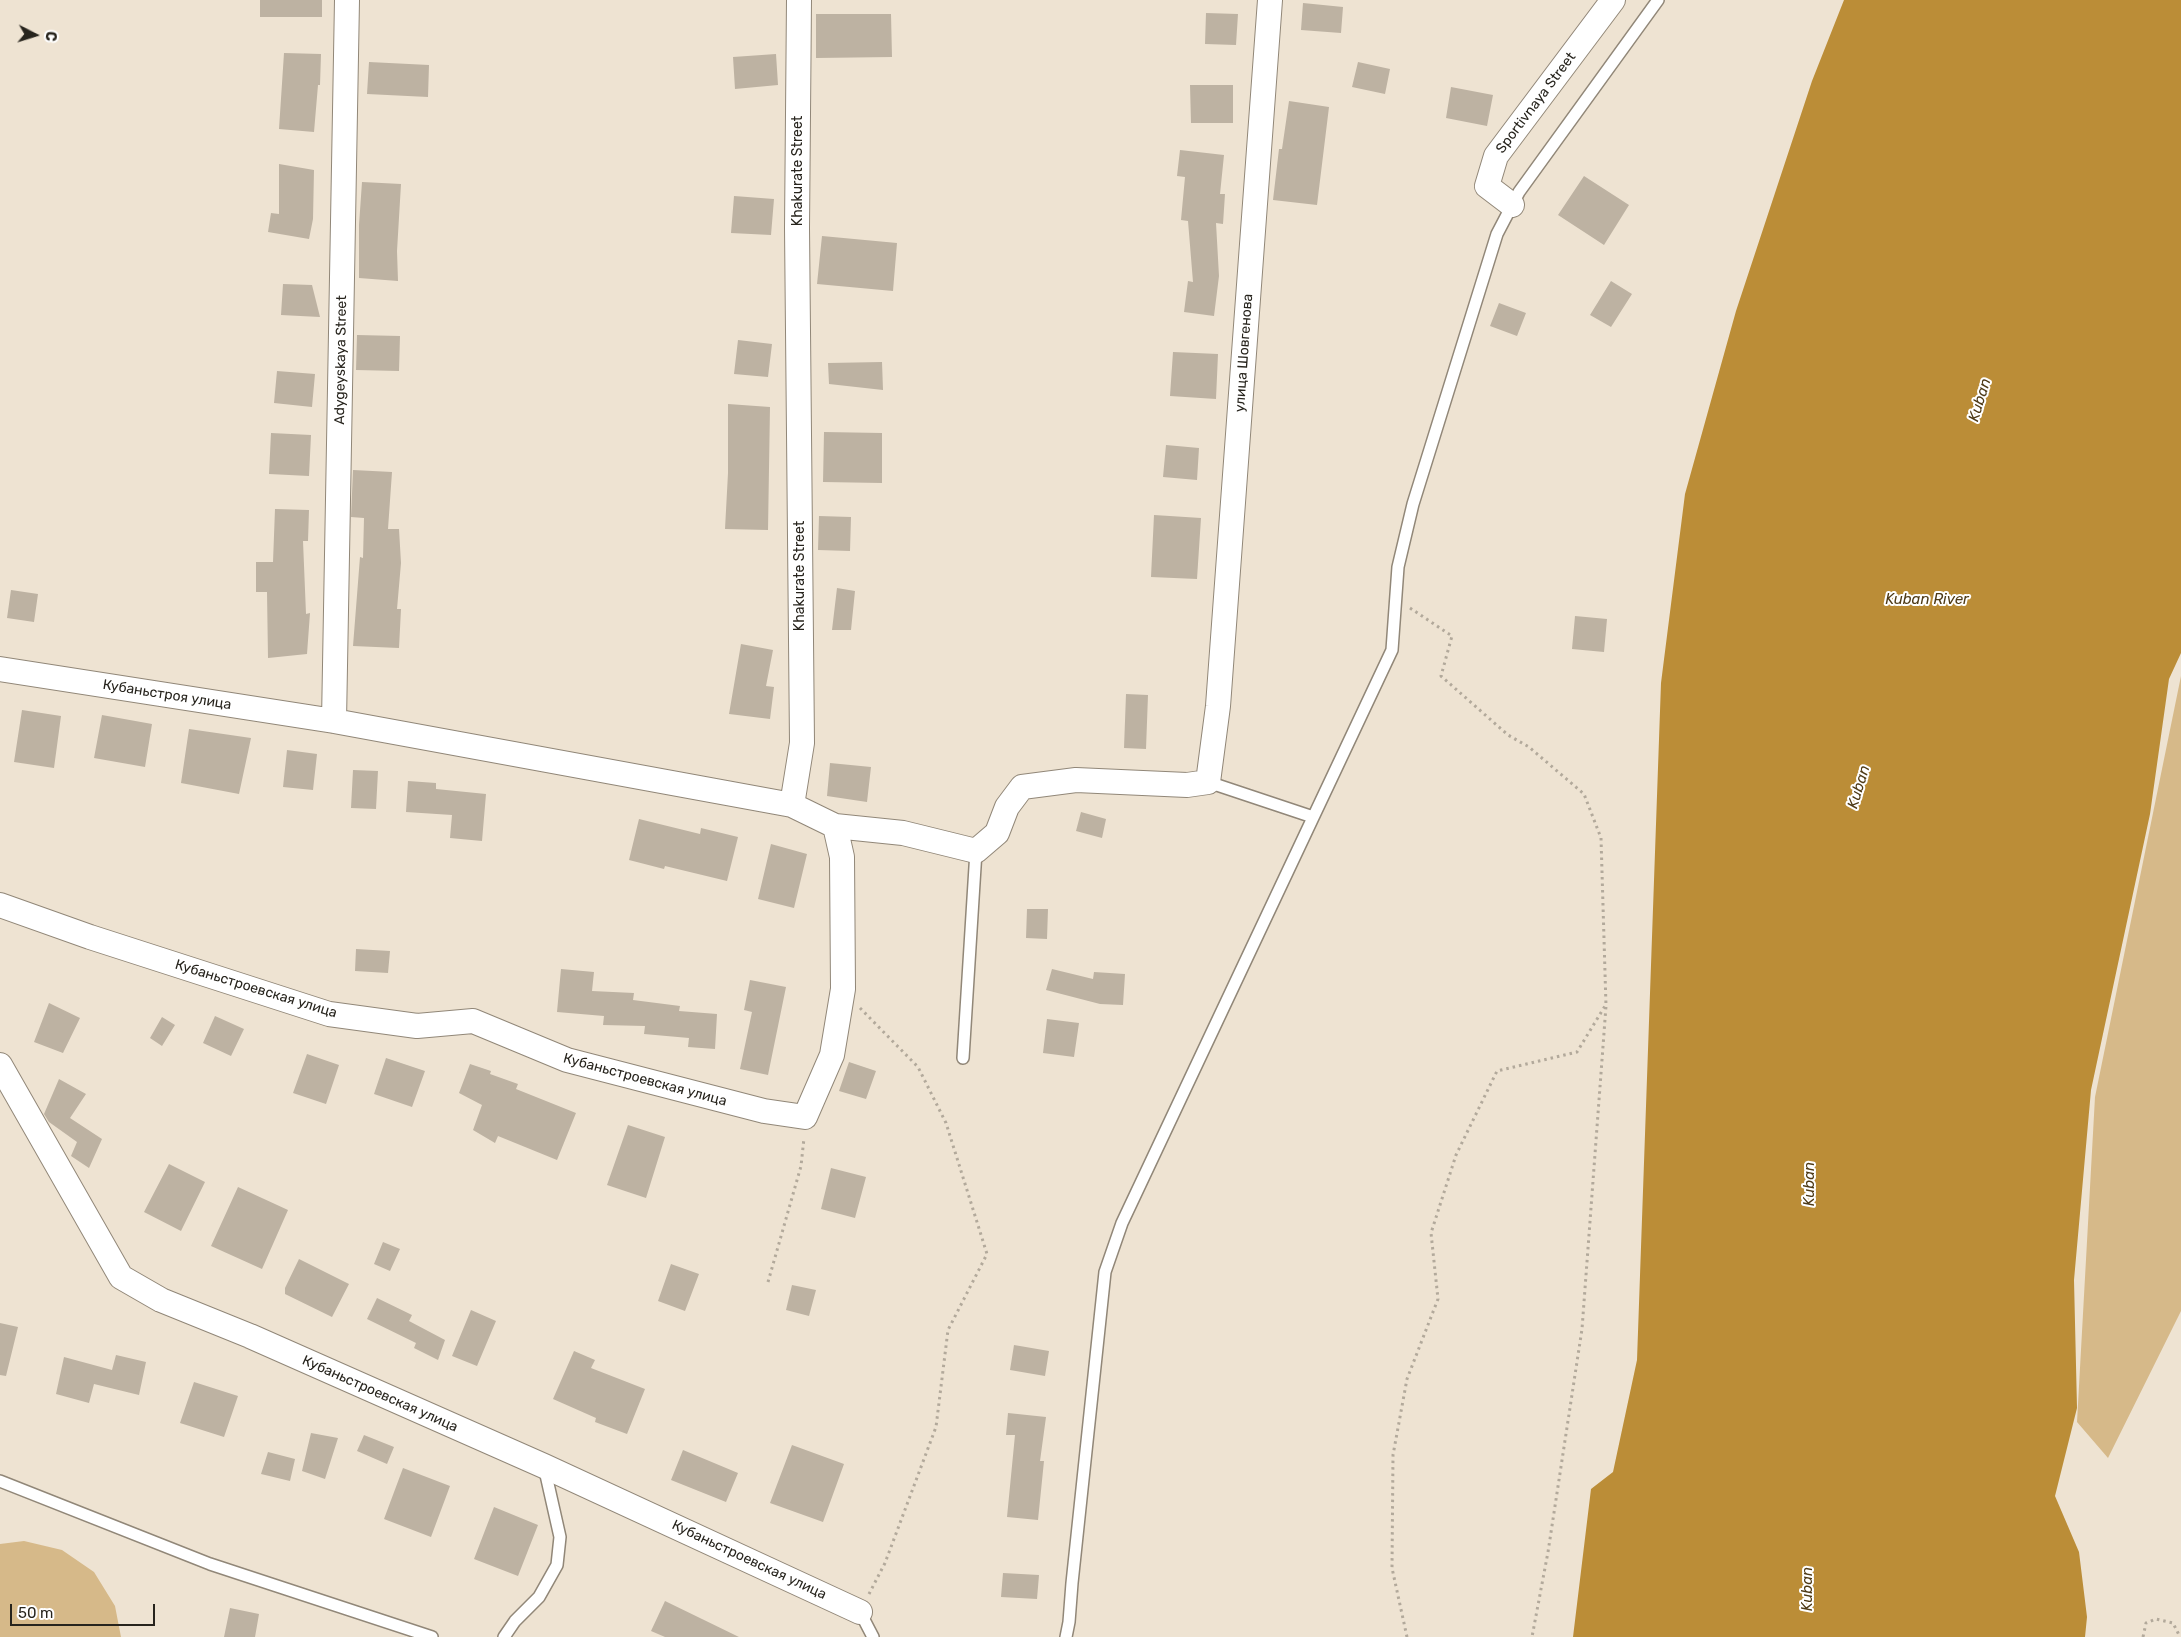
<!DOCTYPE html>
<html>
<head>
<meta charset="utf-8">
<style>
	body { margin:0 }
	#map { position:relative; width:2181px; height:1637px; overflow:hidden; background:#eee3d2; font-family:Rubik,sans-serif }
	canvas { display:block }
	.north { position:absolute; left:10px; top:10px; width:50px; height:50px; -webkit-text-stroke:4px #fff; paint-order:stroke; rotate:95deg; font-size:14px; font-weight:700; line-height:20px; text-align:center; color:#27241d }
	.north::after { content:''; display:block; margin:auto; width:18px; height:22px; background:#27241d; clip-path:polygon(50% 0,100% 100%,50% 72%,0 100%) }
	.scale { position:absolute; left:10px; top:1604px; width:145px; height:22px; box-sizing:border-box; border:2px solid #27241d; border-top:0; padding-left:6px; font-size:15px; line-height:18px; white-space:nowrap; color:#27241d; -webkit-text-stroke:4px #fff; paint-order:stroke }
</style>
</head>
<body>
<div id="map">
<canvas width="2181" height="1637"></canvas>
<div class="north">С</div>
<div class="scale">50 m</div>
</div>
<script>
const context = document.querySelector('canvas').getContext('2d');
context.lineJoin = 'round';
function fill(path, color) { context.fillStyle = color; context.fill(path, 'evenodd'); }
const poly = rows => new Path2D(rows.map(r => 'M' + r).join(''));
function stroke(path, color, width, dash) { context.strokeStyle = color; context.lineWidth = width; context.lineCap = dash ? 'butt' : 'round'; context.setLineDash(dash || []); context.stroke(path); }
function write(font, color, halo, rows, align = 'center') {
  context.font = font + ' Rubik,sans-serif'; context.lineWidth = 4; context.setLineDash([]); context.textBaseline = 'middle'; context.strokeStyle = halo; context.fillStyle = color; for (const [text, x, y, turn = 0] of rows) {
    context.save(); context.translate(x, y); context.rotate((+turn || 0) * Math.PI / 180); context.textAlign = isNaN(turn) ? turn : align; if (halo) context.strokeText(text, 0, 0); context.fillText(text, 0, 0); context.restore();
  }
}
const green = poly([
	[2181,676,2181,1311,2108,1458,2077,1422,2095,1097],
	[24,1541,62,1550,94,1572,115,1606,121,1637,0,1637,0,1544]
]);
const water = poly([
	[1844,0,2181,0,2181,653,2169,679,2150,814,2091,1090,2074,1280,2077,1408,2055,1496,2079,1552,2087,1617,2085,1637,1573,1637,1591,1489,1613,1472,1637,1360,1661,683,1685,494,1736,311,1812,81]
]);
const building = poly([
	[260,0,322,0,322,17,260,17],
	[1303,3,1343,7,1341,33,1301,30],
	[1206,13,1238,14,1236,45,1205,44],
	[816,14,891,14,892,57,816,58],
	[284,53,321,54,320,85,318,85,314,132,279,129],
	[776,54,778,85,735,89,733,57],
	[369,62,429,65,428,97,367,94],
	[1358,62,1390,69,1385,94,1352,87],
	[1190,85,1233,85,1233,123,1191,123],
	[1451,87,1493,95,1487,126,1446,118],
	[1289,101,1329,107,1317,205,1273,200,1279,149,1282,149],
	[1180,150,1224,155,1220,194,1225,194,1223,224,1216,223,1219,276,1214,316,1184,312,1188,281,1193,282,1188,221,1181,220,1185,177,1177,176],
	[279,164,314,170,313,219,309,239,268,232,271,213,279,214],
	[1584,176,1629,205,1604,245,1558,215],
	[362,182,401,184,397,251,398,281,359,278,359,225],
	[734,196,774,199,771,235,731,233],
	[822,236,897,243,893,291,817,284],
	[1611,281,1632,294,1611,327,1590,315],
	[283,284,312,285,320,317,281,315],
	[1499,303,1526,313,1517,336,1490,326],
	[357,335,400,336,399,371,356,370],
	[738,340,772,344,768,377,734,374],
	[1173,352,1218,354,1216,399,1170,396],
	[882,362,883,390,829,384,828,363],
	[277,371,315,374,312,407,274,403],
	[728,404,770,407,768,530,725,529,728,473],
	[824,432,882,433,882,483,823,482],
	[271,433,311,435,309,476,269,474],
	[1166,445,1199,448,1197,480,1163,477],
	[353,470,392,472,388,529,399,529,401,563,397,609,401,609,399,648,353,646,360,557,363,558,364,518,351,517],
	[275,509,309,510,308,541,303,541,306,614,310,613,307,654,268,658,267,592,256,592,256,562,273,562],
	[1154,515,1201,518,1197,579,1151,577],
	[819,516,851,517,850,551,818,550],
	[837,588,855,591,851,630,832,630],
	[11,590,38,594,34,622,7,618],
	[1575,616,1607,619,1604,652,1572,649],
	[741,644,773,650,766,686,774,687,770,719,729,714],
	[1126,694,1148,695,1146,749,1124,748],
	[22,710,61,716,54,768,14,762],
	[102,715,152,724,145,767,94,758],
	[189,729,251,738,239,794,181,783],
	[287,750,317,754,313,790,283,787],
	[830,763,871,767,867,802,827,796],
	[353,770,378,771,376,809,351,808],
	[408,781,436,783,436,789,486,794,482,841,450,838,452,815,406,812],
	[1081,812,1106,819,1102,838,1076,831],
	[639,819,700,834,701,828,738,837,727,881,665,866,664,869,629,860],
	[771,844,807,854,794,908,758,899],
	[1027,909,1048,909,1047,939,1026,938],
	[356,949,390,951,388,973,355,971],
	[561,969,594,972,592,991,634,993,633,1000,680,1006,679,1011,717,1014,715,1049,688,1047,689,1038,644,1034,645,1026,603,1025,604,1016,557,1012],
	[1052,969,1093,979,1094,972,1125,974,1123,1005,1100,1004,1046,990],
	[750,980,786,987,768,1075,740,1069,752,1012,744,1010],
	[49,1003,80,1018,63,1053,34,1042],
	[215,1016,244,1029,231,1056,203,1043],
	[162,1017,175,1025,162,1046,150,1038],
	[1047,1019,1079,1023,1074,1057,1043,1053],
	[307,1054,339,1065,326,1104,293,1093],
	[386,1058,425,1071,412,1107,374,1094],
	[849,1062,876,1071,866,1099,839,1091],
	[470,1064,491,1071,490,1074,518,1084,516,1089,576,1113,557,1160,498,1136,495,1143,473,1130,482,1105,459,1093],
	[59,1079,86,1094,70,1118,102,1139,89,1168,71,1156,77,1142,49,1122,44,1114],
	[628,1125,665,1137,646,1198,607,1185],
	[169,1164,205,1182,181,1231,144,1212],
	[831,1168,866,1177,855,1218,821,1209],
	[238,1187,288,1210,262,1269,211,1246],
	[383,1242,400,1249,390,1271,374,1264],
	[299,1259,349,1284,332,1317,285,1294,285,1288],
	[671,1264,699,1274,685,1311,658,1301],
	[792,1285,816,1290,809,1316,786,1310],
	[377,1298,412,1315,409,1321,445,1340,438,1360,414,1348,416,1343,367,1319],
	[471,1310,496,1321,477,1366,452,1356],
	[0,1323,18,1327,6,1376,0,1375],
	[1014,1345,1049,1351,1045,1376,1010,1370],
	[574,1351,595,1360,591,1368,645,1389,627,1434,595,1422,596,1418,553,1399],
	[116,1355,146,1362,139,1395,94,1384,89,1403,56,1394,64,1357,112,1370],
	[194,1382,238,1396,224,1437,180,1423],
	[1008,1413,1046,1417,1040,1461,1044,1461,1038,1520,1007,1517,1015,1435,1006,1435],
	[311,1433,338,1438,325,1479,302,1471],
	[364,1435,394,1447,387,1464,357,1451],
	[792,1445,844,1464,823,1522,770,1503],
	[683,1450,738,1473,726,1502,671,1480],
	[268,1452,295,1459,290,1481,261,1474],
	[403,1468,450,1486,431,1537,384,1519],
	[494,1507,538,1525,518,1576,474,1559],
	[1003,1573,1039,1575,1037,1599,1001,1597],
	[665,1601,739,1637,665,1637,651,1631],
	[230,1608,259,1614,255,1637,224,1637]
]);
const path = poly([
	[1410,608,1452,636,1441,676,1508,735,1529,747,1584,794,1601,838,1606,1006,1582,1329,1548,1552,1532,1637],
	[860,1008,918,1067,946,1123,987,1254,948,1330,936,1427,885,1563,869,1594],
	[768,1282,801,1166,804,1138],
	[1407,1637,1392,1568,1393,1455,1407,1379,1438,1299,1431,1233,1456,1155,1497,1071,1577,1052,1605,1006],
	[2143,1637,2146,1623,2156,1619,2173,1623,2180,1637]
]);
const service = poly([
	[1208,782,1313,817],
	[963,1058,976,851],
	[0,1481,210,1564,432,1637],
	[860,1612,873,1637],
	[504,1637,515,1621,539,1597,557,1565,560,1537,544,1466],
	[1066,1637,1069,1622,1072,1583,1105,1272,1122,1223,1392,650,1398,567,1413,504,1497,234,1519,192,1658,0]
]);
const minor = poly([
	[1512,205,1487,186,1496,156,1613,0],
	[0,669,334,721,792,805,835,826,842,857,843,989,832,1055,805,1117,764,1111,567,1060,473,1021,417,1026,329,1014,90,937,0,905],
	[334,721,347,0],
	[792,805,802,743,797,228,799,0],
	[835,826,903,833,976,851,997,833,1007,807,1022,787,1076,780,1187,785,1208,782,1218,706,1270,0],
	[0,1065,121,1277,161,1300,250,1336,544,1466,860,1612]
]);
const streetNames = [
	["Sportivnaya Street",1536,103,-53],
	["Khakurate Street",798,171,-90],
	["улица Шовгенова",1244,353,-86],
	["Adygeyskaya Street",341,360,-89],
	["Khakurate Street",800,576,-90],
	["Кубаньстроя улица",167,695,9],
	["Кубаньстроевская улица",256,989,17],
	["Кубаньстроевская улица",645,1080,15],
	["Кубаньстроевская улица",380,1394,24],
	["Кубаньстроевская улица",749,1560,25]
];
const waterNames = [
	["Kuban",1980,400,-73],
	["Kuban River",1927,600],
	["Kuban",1859,787,-73],
	["Kuban",1810,1184,-90],
	["Kuban",1808,1589,-90]
];
fill(green, '#d6b989');
fill(water, '#bb8d37');
fill(building, '#bdb2a2');
stroke(service, '#918778', 14);
stroke(minor, '#918778', 26);
stroke(path, '#b2a99b', 3, [2.5, 4]);
stroke(service, '#fff', 11);
stroke(minor, '#fff', 24);
write('14px', '#27241d', '#fff', streetNames);
write('italic 15px', '#4e3a16', '#fff', waterNames);
</script>
</body>
</html>
